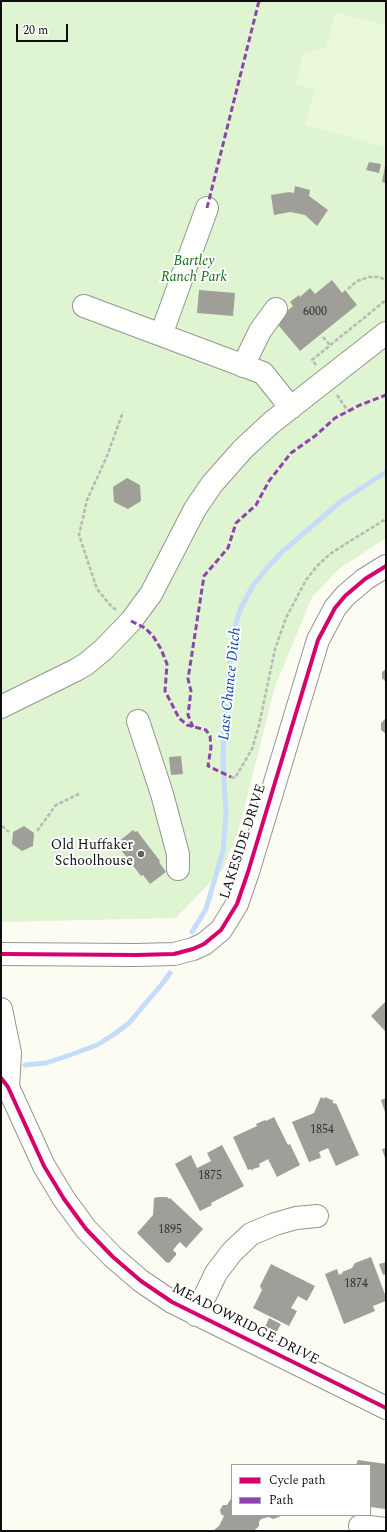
<!DOCTYPE html>
<html>
<head>
<meta charset="utf-8">
<style>
	body { margin:0 }
	#map { position:relative; width:387px; height:1532px; overflow:hidden; background:#fcfcf2; font-family:Spectral,serif }
	canvas { display:block }
	.frame { position:absolute; inset:0; border:2px solid #0e0e0e; pointer-events:none }
	.legend { position:absolute; left:231px; top:1464px; width:140px; height:52px; box-sizing:border-box; background:#fff; border:1px solid #9f9f9f; margin:0; padding:5px 7px; list-style:none; font-size:12px; color:#0e0e0e }
	.legend li { display:flex; align-items:center; gap:8px; height:20px }
	.legend b { width:20px; border:1px solid #9f9f9f }
	.scale { position:absolute; left:16px; top:24px; width:52px; height:18px; box-sizing:border-box; border:2px solid #0e0e0e; border-top:0; padding-left:5px; font-size:12px; line-height:14px; white-space:nowrap; color:#0e0e0e; -webkit-text-stroke:3px #fff; paint-order:stroke }
</style>
</head>
<body>
<div id="map">
<canvas width="387" height="1532"></canvas>
<div class="frame"></div>
<ul class="legend">
<li><b style="height:5px;background:#d6006c"></b>Cycle path</li>
<li><b style="height:5px;background:#8e44ad"></b>Path</li>
</ul>
<div class="scale">20 m</div>
</div>
<script>
const context = document.querySelector('canvas').getContext('2d');
context.lineJoin = 'round';
function fill(path, color) { context.fillStyle = color; context.fill(path, 'evenodd'); }
const poly = rows => new Path2D(rows.map(r => 'M' + r).join(''));
function stroke(path, color, width, dash) { context.strokeStyle = color; context.lineWidth = width; context.lineCap = dash ? 'butt' : 'round'; context.setLineDash(dash || []); context.stroke(path); }
function write(font, color, halo, rows, align = 'center') {
  context.font = font + ' Spectral,serif'; context.lineWidth = 4; context.setLineDash([]); context.textBaseline = 'middle'; context.strokeStyle = halo; context.fillStyle = color; for (const [text, x, y, turn = 0] of rows) {
    context.save(); context.translate(x, y); context.rotate((+turn || 0) * Math.PI / 180); context.textAlign = isNaN(turn) ? turn : align; if (halo) context.strokeText(text, 0, 0); context.fillText(text, 0, 0); context.restore();
  }
}
const green = poly([
	[1,1,386,1,386,538,339,569,312,597,275,687,239,829,223,869,176,918,1,922]
]);
const pitch = poly([
	[335,12,386,25,386,147,305,125,314,89,296,84,302,55,317,49,326,48]
]);
const stream = poly([
	[192,932,206,909,223,851,226,813,223,762,224,725,232,644,235,627,240,610,252,587,267,568,282,552,340,502,386,472],
	[25,1065,46,1063,70,1055,97,1045,116,1033,129,1023,162,984,170,973]
]);
const building = poly([
	[369,162,381,164,379,173,366,170],
	[385,166,386,166,386,183,382,182],
	[295,186,310,190,309,196,328,210,317,226,305,215,290,212,274,215,271,195,289,192,294,193],
	[332,280,342,293,345,290,357,305,300,351,275,321,293,306,290,302,299,295,300,297,310,288,315,294],
	[199,290,235,293,233,316,197,313],
	[127,478,140,485,141,501,128,509,114,502,113,487],
	[386,669,386,682,382,678,382,672],
	[386,718,386,734,381,730,381,723],
	[181,756,183,774,171,775,169,757],
	[24,826,34,833,33,846,22,851,12,844,13,832],
	[133,830,135,832,137,831,160,861,159,862,166,872,150,884,143,875,141,876,118,846,120,845,118,842],
	[386,1001,386,1032,371,1016],
	[321,1097,324,1099,325,1097,334,1101,332,1102,335,1104,336,1103,359,1155,336,1166,328,1148,319,1152,321,1157,320,1158,309,1162,292,1122,314,1113],
	[386,1098,386,1115,381,1100],
	[274,1117,288,1145,290,1144,300,1165,277,1177,268,1159,259,1164,260,1167,253,1169,252,1171,251,1169,248,1170,233,1137,257,1126,256,1124,265,1120,266,1121],
	[222,1145,244,1186,211,1203,212,1205,200,1211,175,1164,191,1155,197,1168,211,1161,207,1153],
	[386,1148,386,1161,382,1149],
	[158,1197,167,1197,169,1199,170,1198,203,1229,186,1248,180,1242,178,1244,173,1250,176,1253,176,1255,169,1263,168,1262,167,1263,137,1233,153,1215,154,1198],
	[371,1257,386,1297,386,1301,373,1306,375,1311,344,1324,325,1274,337,1269,339,1275,343,1273,342,1272,352,1268,355,1263],
	[386,1262,386,1274,383,1275,379,1264],
	[271,1264,315,1286,307,1301,298,1296,291,1308,297,1311,289,1326,253,1308,262,1290,260,1286],
	[269,1318,281,1324,276,1333,265,1327],
	[358,1460,386,1464,385,1509,370,1507,370,1465,356,1465],
	[232,1497,232,1515,281,1515,279,1517,273,1519,269,1517,261,1519,259,1522,259,1526,254,1531,214,1531,215,1529,219,1526,224,1516,221,1514,220,1510,223,1505,227,1505]
]);
const path = poly([
	[348,289,357,281,369,277,380,277,386,281],
	[323,337,330,345],
	[316,365,312,360,386,300],
	[337,395,348,411],
	[116,610,111,606,97,589,79,535,87,500,107,456,123,412],
	[231,777,235,778,252,749,259,725,275,649,286,618,306,580,317,566,330,554,347,543,386,519],
	[2,826,9,832],
	[37,831,56,805,79,794]
]);
const minor = poly([
	[84,306,263,373,291,408],
	[161,335,207,208],
	[243,366,260,331,276,309],
	[1,707,76,670,86,664,103,650,131,621,151,594,195,509,212,484,243,449,271,423,386,333],
	[138,721,162,794,178,854,178,869],
	[1,954,136,955,174,954,193,949,204,944,221,930,237,904,248,872,318,640,335,608,345,596,365,579,386,566],
	[1,1009,10,1053,8,1087],
	[1,1078,8,1087,44,1166,64,1199,86,1229,113,1257,141,1281,172,1302,386,1408],
	[196,1315,216,1273,232,1252,251,1234,275,1224,296,1218,317,1216],
	[360,1526,386,1529]
]);
const quiet = poly([
	[207,208,259,1],
	[131,621,145,628,153,636,161,649,167,664,165,691,179,718,187,725,206,730,210,736,211,747,208,766,231,777],
	[193,727,188,715,191,691,188,679,204,576,228,548,236,523,256,505,269,481,291,453,315,436,335,418,360,405,386,395]
]);
const cycleway = poly([
	[1,954,136,955,174,954,193,949,204,944,221,930,237,904,248,872,318,640,335,608,345,596,365,579,386,566],
	[1,1078,8,1087,44,1166,64,1199,86,1229,113,1257,141,1281,172,1302,386,1408]
]);
const markers = [
	[141,854,4,"#61615e"]
];
const numberNames = [
	["6000",315,313],
	["1854",322,1131],
	["1875",210,1177],
	["1895",170,1231],
	["1874",356,1285]
];
const parkNames = [
	["Bartley",194,262],
	["Ranch Park",194,278]
];
const streetNames = [
	["LAKESIDE DRIVE",244,842,-72],
	["MEADOWRIDGE DRIVE",245,1325,27]
];
const poiNames = [
	["Old Huffaker",133,846],
	["Schoolhouse",133,862]
];
const waterNames = [
	["Last Chance Ditch",231,684,-84]
];
fill(green, '#dff4d0');
fill(pitch, '#eaf8da');
stroke(stream, '#c5ddfa', 5);
fill(building, '#9f9e98');
stroke(minor, '#959591', 24);
stroke(path, '#b8b8b6', 2.5, [4, 2]);
stroke(minor, '#fffffd', 22);
stroke(quiet, '#8e44ad', 3, [6, 3]);
stroke(cycleway, '#d6006c', 4);
for (const [x, y, r, color] of markers) { const dot = new Path2D(); dot.arc(x, y, r, 0, 2 * Math.PI); context.fillStyle = color; context.fill(dot); stroke(dot, '#fff', 1.5); }
write('12px', '#323230', null, numberNames);
write('italic 14px', '#186e17', '#fff', parkNames);
write('14px', '#0e0e0e', '#fff', streetNames);
write('14px', '#0e0e0e', '#fff', poiNames, 'right');
write('italic 15px', '#0947af', '#fff', waterNames);
</script>
</body>
</html>
